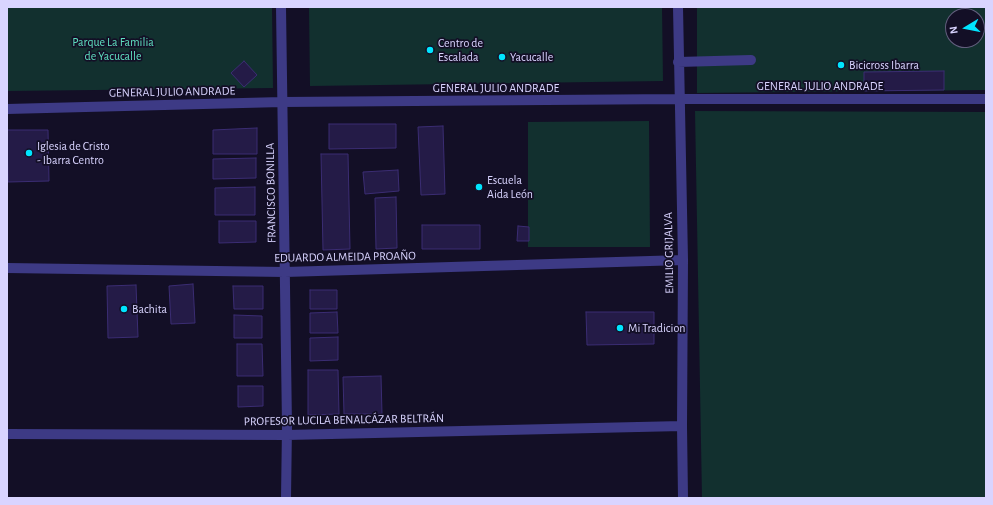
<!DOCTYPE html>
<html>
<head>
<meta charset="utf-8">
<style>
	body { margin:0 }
	#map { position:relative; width:993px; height:505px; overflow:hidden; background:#130f26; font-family:"Alegreya Sans",sans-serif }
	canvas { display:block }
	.frame { position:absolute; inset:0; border:8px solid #d9d4ff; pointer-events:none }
	.north { position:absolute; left:945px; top:8px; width:40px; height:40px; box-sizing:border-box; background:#130f26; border:1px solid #625e7d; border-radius:50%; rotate:260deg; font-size:11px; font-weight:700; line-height:16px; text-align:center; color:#d9d4ff }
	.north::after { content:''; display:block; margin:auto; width:14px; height:18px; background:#00e5ff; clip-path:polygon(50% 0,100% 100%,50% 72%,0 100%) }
</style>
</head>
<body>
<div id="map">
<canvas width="993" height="505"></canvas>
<div class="frame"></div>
<div class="north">N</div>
</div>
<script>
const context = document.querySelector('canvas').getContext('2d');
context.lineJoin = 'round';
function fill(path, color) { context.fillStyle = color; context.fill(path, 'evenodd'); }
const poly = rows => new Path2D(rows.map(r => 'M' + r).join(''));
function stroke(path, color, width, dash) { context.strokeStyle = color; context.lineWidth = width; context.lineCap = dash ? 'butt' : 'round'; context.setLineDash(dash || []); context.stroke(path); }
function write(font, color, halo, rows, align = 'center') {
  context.font = font + ' "Alegreya Sans",sans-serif'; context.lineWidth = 3.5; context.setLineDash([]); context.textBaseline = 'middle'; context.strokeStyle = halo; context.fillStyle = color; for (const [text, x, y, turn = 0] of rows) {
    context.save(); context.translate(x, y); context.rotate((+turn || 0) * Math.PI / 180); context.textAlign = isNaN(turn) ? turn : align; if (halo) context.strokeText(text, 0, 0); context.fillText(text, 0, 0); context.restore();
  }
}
const green = poly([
	[7,7,272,7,273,88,7,91],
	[309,7,662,7,663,81,310,86],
	[697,7,986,7,986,90,697,93],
	[953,16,977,16,977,40,953,40],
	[695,111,986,112,986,498,702,498],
	[649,121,650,247,528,247,528,122]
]);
const building = poly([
	[244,61,257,75,244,87,231,73,244,61],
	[944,71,944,90,864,91,864,72,944,71],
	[329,124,396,124,396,148,329,149,329,124],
	[443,126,445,194,421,195,418,127,443,126],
	[257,128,257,154,213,154,213,130,257,128],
	[7,130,48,130,49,181,8,182,7,130],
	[321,154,348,154,350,249,323,250,321,154],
	[256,158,256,178,213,179,213,159,256,158],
	[398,170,399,191,365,194,363,172,398,170],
	[255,187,255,215,215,215,215,188,255,187],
	[396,197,397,248,376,249,375,198,396,197],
	[219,221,256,221,256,242,219,243,219,221],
	[422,225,480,225,480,249,422,249,422,225],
	[518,226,529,227,529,241,517,241,518,226],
	[193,284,195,323,171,324,169,286,193,284],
	[136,285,138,337,108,338,107,286,136,285],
	[233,286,263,286,263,309,234,309,233,286],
	[310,290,337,290,337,309,310,309,310,290],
	[337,312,338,333,310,333,310,313,337,312],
	[586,312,654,312,654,344,587,345,586,312],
	[234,315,262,316,262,338,234,338,234,315],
	[338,337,338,360,310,361,310,338,338,337],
	[237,344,262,344,263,376,237,376,237,344],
	[308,370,338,370,339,414,308,415,308,370],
	[381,376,382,414,344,414,343,377,381,376],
	[238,386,263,386,263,406,238,407,238,386]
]);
const minor = poly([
	[281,7,287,426,286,498],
	[678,7,683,260,682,426,683,498],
	[678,62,751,60],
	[7,109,282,102,679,99,986,99],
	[7,268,285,272,683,260],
	[7,434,287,435,682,426]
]);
const markers = [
	[430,50,4,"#00e5ff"],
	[502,57,4,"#00e5ff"],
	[841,65,4,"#00e5ff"],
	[29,153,4,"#00e5ff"],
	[479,187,4,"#00e5ff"],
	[124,309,4,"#00e5ff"],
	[620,328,4,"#00e5ff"]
];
const parkNames = [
	["Parque La Familia",113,42],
	["de Yacucalle",113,56]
];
const poiNames = [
	["Centro de",438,43],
	["Escalada",438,57],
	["Yacucalle",510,57],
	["Bicicross Ibarra",849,65],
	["Iglesia de Cristo",37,146],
	["- Ibarra Centro",37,160],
	["Escuela",487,180],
	["Aida León",487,194],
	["Bachita",132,309],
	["Mi Tradicion",628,328]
];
const streetNames = [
	["GENERAL JULIO ANDRADE",820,86],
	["GENERAL JULIO ANDRADE",496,88],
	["GENERAL JULIO ANDRADE",172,92,-1],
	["FRANCISCO BONILLA",271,193,-91],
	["EMILIO GRIJALVA",669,253,-91],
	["EDUARDO ALMEIDA PROAÑO",345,257,-1],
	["PROFESOR LUCILA BENALCÁZAR BELTRÁN",344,420,-1]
];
fill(green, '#12302f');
fill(building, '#241b47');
stroke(building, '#3b2d73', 1);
stroke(minor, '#3d3a85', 10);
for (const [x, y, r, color] of markers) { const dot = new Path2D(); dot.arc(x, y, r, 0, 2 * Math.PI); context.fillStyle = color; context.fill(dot); stroke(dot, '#130f26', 1.5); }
write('12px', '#5fe0c0', '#130f26', parkNames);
write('12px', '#d9d4ff', '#130f26', poiNames, 'left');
write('12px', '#d9d4ff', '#130f26', streetNames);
</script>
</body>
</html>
